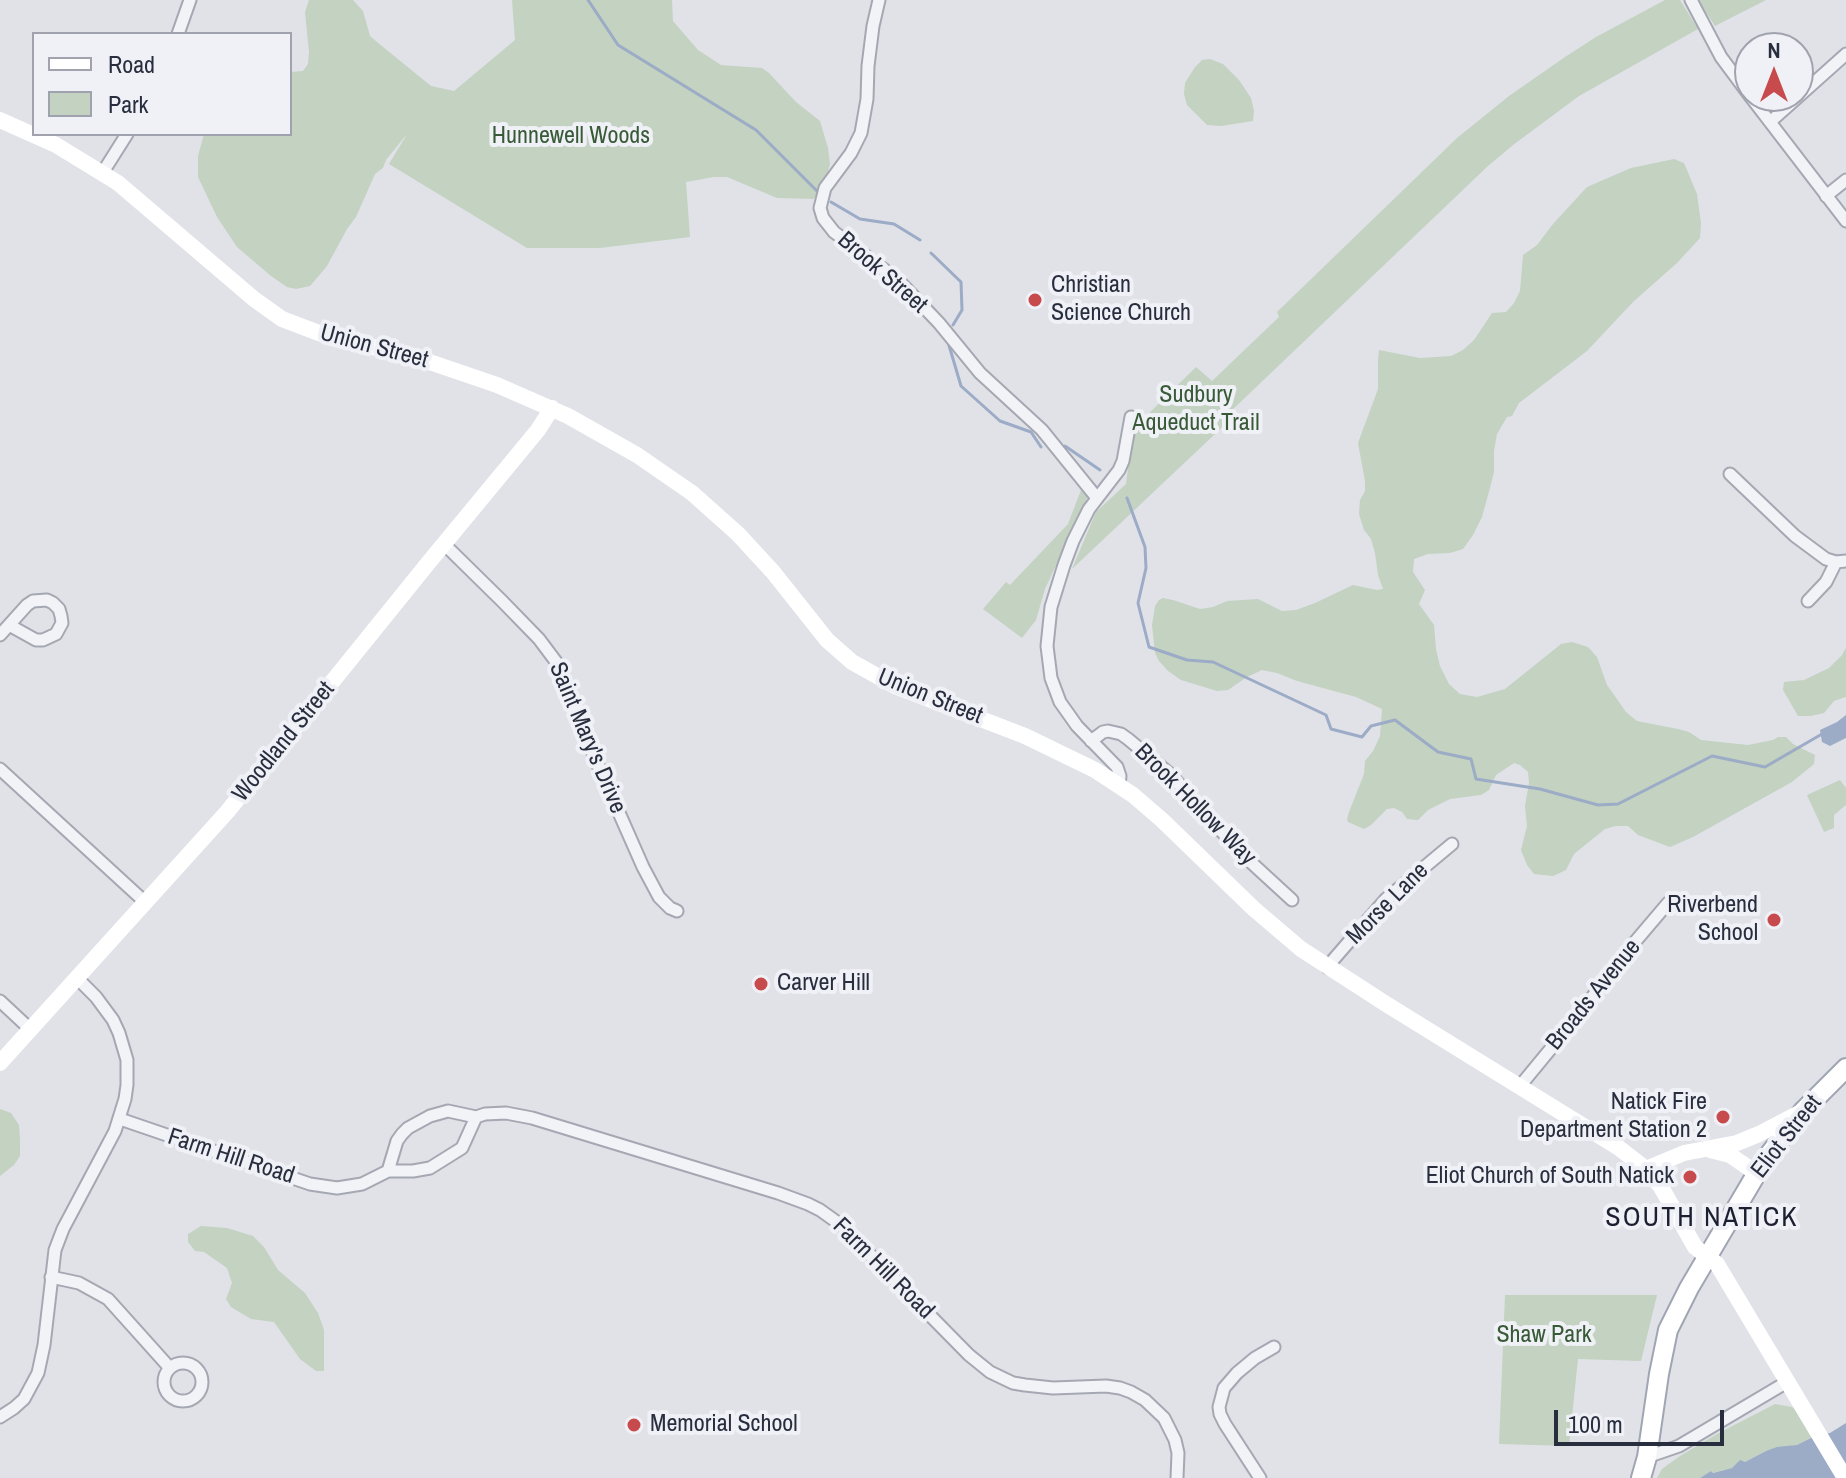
<!DOCTYPE html>
<html>
<head>
<meta charset="utf-8">
<style>
	body { margin:0 }
	#map { position:relative; width:1846px; height:1478px; overflow:hidden; background:#e0e2e8; font-family:"Archivo Narrow",sans-serif }
	canvas { display:block }
	.legend { position:absolute; left:32px; top:32px; width:260px; height:104px; box-sizing:border-box; background:#eff1f6; border:2px solid #a0a3ad; margin:0; padding:10px 14px; list-style:none; font-size:24px; color:#292e3f }
	.legend li { display:flex; align-items:center; gap:16px; height:40px }
	.legend b { width:40px; border:2px solid #a0a3ad }
	.north { position:absolute; left:1734px; top:32px; width:80px; height:80px; box-sizing:border-box; background:#eff1f6; border:2px solid #a0a3ad; border-radius:50%; rotate:0deg; font-size:22px; font-weight:700; line-height:32px; text-align:center; color:#292e3f }
	.north::after { content:''; display:block; margin:auto; width:28px; height:36px; background:#c74a4c; clip-path:polygon(50% 0,100% 100%,50% 72%,0 100%) }
	.scale { position:absolute; left:1554px; top:1410px; width:170px; height:36px; box-sizing:border-box; border:4px solid #292e3f; border-top:0; padding-left:10px; font-size:24px; line-height:28px; white-space:nowrap; color:#292e3f; -webkit-text-stroke:6px #eff1f6; paint-order:stroke }
</style>
</head>
<body>
<div id="map">
<canvas width="1846" height="1478"></canvas>
<ul class="legend">
<li><b style="height:10px;background:#fff"></b>Road</li>
<li><b style="height:22px;background:#c3d2c1"></b>Park</li>
</ul>
<div class="north">N</div>
<div class="scale">100 m</div>
</div>
<script>
const context = document.querySelector('canvas').getContext('2d');
context.lineJoin = 'round';
function fill(path, color) { context.fillStyle = color; context.fill(path, 'evenodd'); }
const poly = rows => new Path2D(rows.map(r => 'M' + r).join(''));
function stroke(path, color, width, dash) { context.strokeStyle = color; context.lineWidth = width; context.lineCap = dash ? 'butt' : 'round'; context.setLineDash(dash || []); context.stroke(path); }
function write(font, color, halo, rows, align = 'center') {
  context.font = font + ' "Archivo Narrow",sans-serif'; context.lineWidth = 8; context.setLineDash([]); context.textBaseline = 'middle'; context.strokeStyle = halo; context.fillStyle = color; for (const [text, x, y, turn = 0] of rows) {
    context.save(); context.translate(x, y); context.rotate((+turn || 0) * Math.PI / 180); context.textAlign = isNaN(turn) ? turn : align; if (halo) context.strokeText(text, 0, 0); context.fillText(text, 0, 0); context.restore();
  }
}
const green = poly([
	[309,0,353,0,363,11,370,36,377,42,431,86,454,91,515,40,512,0,672,0,673,21,698,50,721,65,762,68,769,73,796,102,820,121,828,148,830,164,827,175,819,194,813,199,777,198,727,177,714,177,686,182,690,237,600,248,527,248,389,164,407,134,386,160,383,168,375,174,356,217,347,229,327,266,310,286,296,289,287,287,271,276,237,247,217,217,198,177,198,156,204,134,290,134,290,72,303,71,308,64,309,52,305,12],
	[1665,0,1680,0,1698,29,1579,96,1513,145,1488,166,1230,412,1233,417,1072,569,1096,512,1126,484,1133,429,1196,367,1212,381,1279,317,1277,312,1457,138,1509,96,1565,57,1596,37],
	[1698,0,1766,0,1715,26],
	[1210,59,1223,64,1239,80,1251,98,1254,111,1253,121,1221,126,1207,125,1187,105,1184,94,1185,83,1195,67,1202,60],
	[1674,159,1684,163,1697,194,1701,223,1700,238,1677,263,1633,302,1587,351,1519,403,1512,416,1507,417,1497,434,1494,451,1494,472,1490,488,1482,517,1473,535,1463,549,1450,553,1428,554,1414,559,1413,572,1425,590,1419,604,1434,625,1436,649,1440,666,1449,684,1460,694,1477,697,1505,689,1561,644,1572,642,1588,647,1597,657,1607,685,1626,712,1637,721,1678,729,1689,732,1701,740,1748,745,1773,740,1778,737,1786,737,1793,744,1815,755,1814,764,1792,782,1693,837,1670,847,1638,835,1628,826,1616,826,1605,829,1574,854,1566,870,1553,876,1534,874,1527,865,1521,850,1527,826,1525,806,1529,783,1528,772,1520,765,1514,763,1496,775,1489,790,1481,795,1450,799,1428,810,1418,820,1407,819,1402,812,1394,808,1387,809,1371,825,1364,829,1348,822,1347,819,1349,812,1364,774,1365,761,1373,751,1380,736,1382,709,1356,697,1297,681,1277,673,1262,670,1247,677,1228,690,1217,691,1181,680,1168,671,1159,661,1155,653,1152,625,1155,606,1159,600,1163,598,1173,600,1200,609,1213,607,1227,601,1258,599,1282,611,1296,610,1315,603,1353,585,1377,590,1383,589,1378,575,1375,553,1371,539,1364,530,1359,514,1360,500,1365,491,1365,481,1358,443,1378,389,1378,361,1379,350,1420,358,1451,356,1463,350,1474,340,1492,313,1506,312,1514,303,1520,291,1523,255,1537,245,1553,224,1587,187,1631,168],
	[1081,490,1088,496,1045,589,1036,620,1022,638,983,609,1006,582,1010,585,1068,524],
	[1846,648,1846,697,1834,701,1824,713,1811,716,1798,716,1783,690,1784,682,1804,680,1829,668,1842,655],
	[1840,780,1846,788,1846,805,1834,815,1834,828,1824,832,1807,795],
	[0,1109,11,1113,19,1125,20,1139,20,1156,14,1165,0,1176],
	[201,1226,227,1228,253,1236,264,1247,278,1270,305,1293,318,1313,324,1330,324,1371,316,1371,300,1359,274,1322,251,1319,231,1307,226,1299,232,1283,227,1268,204,1252,195,1251,188,1242,188,1234],
	[1505,1295,1657,1295,1641,1361,1578,1359,1569,1446,1499,1444],
	[1775,1404,1792,1407,1798,1412,1813,1437,1797,1445,1766,1451,1745,1462,1740,1461,1732,1468,1712,1473,1711,1471,1700,1478,1657,1478,1662,1469,1680,1456,1717,1434]
]);
const water = poly([
	[1846,715,1846,738,1830,746,1822,742,1820,730,1837,722],
	[1846,1423,1846,1478,1700,1478,1711,1471,1713,1473,1732,1468,1740,1460,1745,1462,1766,1451,1777,1447,1797,1445,1813,1437,1830,1433]
]);
const stream = poly([
	[588,0,618,45,756,130,818,192],
	[831,202,860,219,894,224,920,240],
	[931,253,961,282,962,310,953,325],
	[948,342,961,386,1000,421,1031,432,1041,447],
	[1065,446,1100,470],
	[1127,498,1145,547,1146,568,1138,603,1149,647,1187,660,1213,662,1326,715,1331,729,1362,737,1371,726,1395,720,1438,752,1471,759,1476,779,1540,789,1598,805,1618,804,1712,756,1765,767,1822,734]
]);
const street = poly([
	[879,0,873,26,868,66,867,99,861,133,851,153,825,188,820,208,823,218,834,232,898,280,939,323,980,373,1042,430,1097,498],
	[1691,0,1721,57,1750,96],
	[178,34,190,0],
	[1750,96,1846,221],
	[1770,122,1846,54],
	[103,172,127,134],
	[1826,196,1846,180],
	[1730,474,1795,536,1826,559,1836,562,1846,561],
	[444,544,502,601,539,639,557,663,568,686,594,756,643,867,659,897,670,908,677,911],
	[1808,601,1826,582,1836,562],
	[0,635,27,605,33,601,47,600,53,603,59,609,61,616,62,623,56,634,43,640,36,640,9,625],
	[1091,741,1103,732,1108,731,1121,734,1128,739,1170,774,1243,855,1292,900],
	[0,769,145,902],
	[1119,786,1120,776,1117,767,1077,726,1060,702,1051,678,1047,646,1051,607,1064,565,1073,541,1089,509,1119,470,1123,461,1131,417],
	[1327,967,1386,899,1452,844],
	[0,1001,30,1029],
	[1520,1086,1586,1006,1617,963,1668,903],
	[120,1119,310,1184,337,1188,362,1184,388,1171,413,1171,430,1168,462,1148,476,1117],
	[388,1171,397,1141,402,1134,408,1128,430,1116,448,1111,476,1117,485,1114,506,1113,532,1118,778,1193,808,1204,820,1210,841,1225,969,1355,990,1372,1013,1383,1025,1385,1053,1388,1106,1386,1120,1388,1131,1392,1145,1400,1164,1418,1175,1440,1178,1453,1177,1478],
	[51,1277,79,1283,108,1299,169,1367],
	'164 1382a19 19 0 1 1 38 0a19 19 0 1 1-38 0Z',
	[0,1417,14,1408,24,1399,38,1373,44,1345,55,1250,63,1229,115,1131,125,1099,127,1085,127,1060,119,1033,113,1020,96,997,77,978],
	[1647,1457,1679,1446,1787,1382],
	[1260,1478,1225,1424,1220,1414,1219,1407,1224,1388,1237,1373,1255,1358,1274,1347]
]);
const secondary = poly([
	[0,120,56,145,118,183,254,299,282,319,332,338,409,355,497,385,568,416,637,455,692,493,738,534,773,572,827,640,852,662,895,686,1025,736,1095,770,1133,795,1162,820,1254,909,1301,949,1386,1004,1619,1148,1646,1169,1661,1187,1695,1247,1717,1264,1845,1478],
	[0,1063,227,812,429,562,538,430,552,408],
	[1710,1150,1730,1155,1756,1173],
	[1646,1169,1684,1153,1737,1143,1759,1134,1801,1112]
]);
const primary = poly([
	[1641,1478,1647,1457,1659,1374,1668,1330,1689,1288,1764,1161,1803,1111,1846,1068]
]);
const markers = [
	[1035,300,8,"#c74a4c"],
	[1774,920,8,"#c74a4c"],
	[761,984,8,"#c74a4c"],
	[1723,1117,8,"#c74a4c"],
	[1690,1177,8,"#c74a4c"],
	[634,1425,8,"#c74a4c"]
];
const parkNames = [
	["Hunnewell Woods",571,137],
	["Sudbury",1196,396],
	["Aqueduct Trail",1196,424],
	["Shaw Park",1544,1336]
];
const streetNames = [
	["Brook Street",882,273,41],
	["Union Street",374,347,15],
	["Union Street",930,697,22],
	["Saint Mary's Drive",587,738,67],
	["Woodland Street",284,742,-51],
	["Brook Hollow Way",1195,805,45],
	["Morse Lane",1388,904,-45],
	["Broads Avenue",1594,995,-51],
	["Eliot Street",1787,1137,-52],
	["Farm Hill Road",231,1157,18],
	["Farm Hill Road",883,1269,45]
];
const poiNames = [
	["Christian",1051,286],
	["Science Church",1051,314],
	["Riverbend",1758,906,"right"],
	["School",1758,934,"right"],
	["Carver Hill",777,984],
	["Natick Fire",1707,1103,"right"],
	["Department Station 2",1707,1131,"right"],
	["Eliot Church of South Natick",1674,1177,"right"],
	["Memorial School",650,1425]
];
const quarterNames = [
	["SOUTH NATICK",1702,1218]
];
fill(green, '#c3d2c1');
fill(water, '#9cabc6');
stroke(stream, '#9cabc6', 3);
stroke(street, '#a5a8b2', 15);
stroke(primary, '#a0a5b3', 22);
stroke(street, '#f2f3f7', 11);
stroke(secondary, '#fff', 16);
stroke(primary, '#fff', 18);
for (const [x, y, r, color] of markers) { const dot = new Path2D(); dot.arc(x, y, r, 0, 2 * Math.PI); context.fillStyle = color; context.fill(dot); stroke(dot, '#eff1f6', 3); }
write('24px', '#395a37', '#eff1f6', parkNames);
write('24px', '#292e3f', '#eff1f6', streetNames);
write('24px', '#292e3f', '#eff1f6', poiNames, 'left');
context.letterSpacing = '2px';
write('28px', '#1b1f2f', '#eff1f6', quarterNames);
context.letterSpacing = '0px';
</script>
</body>
</html>
